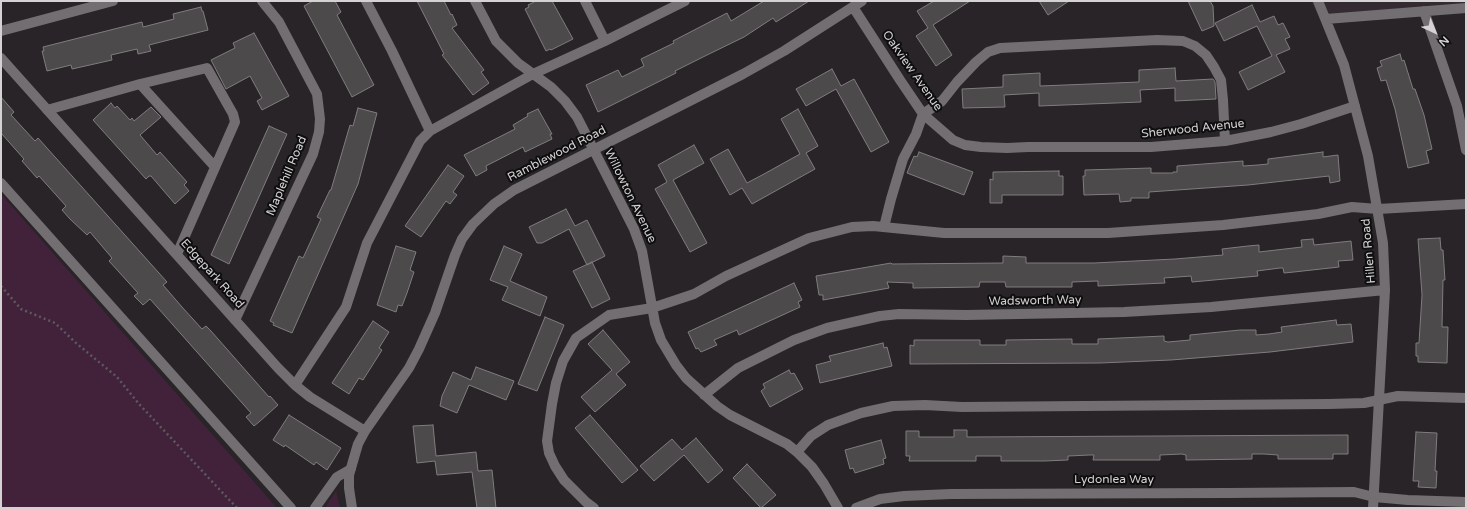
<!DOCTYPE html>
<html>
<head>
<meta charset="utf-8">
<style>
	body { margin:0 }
	#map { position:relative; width:1467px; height:509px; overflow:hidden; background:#282427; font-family:"Varela Round",sans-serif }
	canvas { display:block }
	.frame { position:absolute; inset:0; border:2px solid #d5d2d4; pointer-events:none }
	.north { position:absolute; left:1415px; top:12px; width:40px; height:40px; -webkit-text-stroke:3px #0f0e0f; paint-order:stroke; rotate:136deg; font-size:11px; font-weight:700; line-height:16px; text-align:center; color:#d5d2d4 }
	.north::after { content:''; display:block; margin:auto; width:14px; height:18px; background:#d5d2d4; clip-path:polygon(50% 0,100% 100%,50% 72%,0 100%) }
</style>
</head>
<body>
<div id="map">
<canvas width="1467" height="509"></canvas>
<div class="frame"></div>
<div class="north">N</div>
</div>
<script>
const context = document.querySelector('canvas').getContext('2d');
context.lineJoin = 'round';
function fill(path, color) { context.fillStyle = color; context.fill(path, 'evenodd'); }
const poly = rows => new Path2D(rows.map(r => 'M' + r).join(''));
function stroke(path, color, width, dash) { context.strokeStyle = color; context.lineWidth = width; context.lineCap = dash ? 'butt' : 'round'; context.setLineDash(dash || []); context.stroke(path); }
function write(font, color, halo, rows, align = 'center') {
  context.font = font + ' "Varela Round",sans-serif'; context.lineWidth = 4; context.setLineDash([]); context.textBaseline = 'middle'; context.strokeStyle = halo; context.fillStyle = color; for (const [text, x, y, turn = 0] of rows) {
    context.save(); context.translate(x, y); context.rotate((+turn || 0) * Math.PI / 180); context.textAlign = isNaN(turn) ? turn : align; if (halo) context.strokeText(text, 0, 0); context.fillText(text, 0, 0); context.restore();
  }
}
const built = poly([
	[1311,1,1466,1,1466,9,1321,21]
]);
const green = poly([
	[1,194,277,508,1,508],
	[336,491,340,508,325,508]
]);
const building = poly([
	[313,1,335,1,341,12,337,15,374,85,352,97,304,6,313,1],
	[417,1,444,1,451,15,452,14,457,25,452,28,484,70,481,72,489,83,473,95,442,55,444,54,417,1],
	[536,1,552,1,573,39,551,50,550,49,546,51,525,9,529,7,528,5,536,1],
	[764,1,809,1,776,22,773,18,744,37,707,55,675,71,676,73,598,112,586,85,618,70,622,77,644,66,641,59,674,43,673,41,727,13,731,21,764,1],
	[934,1,970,1,933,25,952,55,936,66,916,36,928,28,917,11,934,1],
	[1039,1,1069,1,1048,15,1039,1],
	[1188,1,1210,1,1213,6,1214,26,1202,31,1188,1],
	[1252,5,1260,22,1274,16,1278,25,1283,23,1290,37,1285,39,1290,49,1276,55,1285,72,1248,90,1239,72,1272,56,1257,26,1224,41,1215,23,1252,5],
	[201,7,202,11,203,11,208,30,149,45,151,51,138,54,137,49,111,55,112,60,72,69,71,65,47,71,42,51,44,51,43,47,142,22,143,27,174,19,173,14,201,7],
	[254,33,289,96,262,110,257,101,262,98,250,76,226,89,211,60,235,48,233,43,254,33],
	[1400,54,1402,61,1404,60,1413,89,1415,89,1424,115,1432,149,1426,151,1429,163,1408,168,1395,109,1386,80,1381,81,1377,68,1382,66,1380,61,1400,54],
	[1175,68,1176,81,1213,79,1215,82,1216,99,1175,101,1175,88,1140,90,1141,102,1039,106,1039,93,1004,95,1005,107,963,108,962,89,1003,87,1003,75,1040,73,1040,86,1090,84,1139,82,1139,70,1175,68],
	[832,69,841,86,854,79,889,142,871,152,836,89,806,106,796,89,832,69],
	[1,97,14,112,11,115,35,141,38,138,167,282,163,285,182,307,202,329,206,326,211,331,269,397,270,396,278,405,259,422,254,426,246,417,251,413,150,299,143,305,134,296,138,293,109,261,112,258,90,232,87,235,70,219,62,210,66,206,39,176,37,178,22,161,24,159,1,133,1,97],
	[111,103,115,108,117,106,130,120,132,118,134,121,151,107,161,117,140,135,157,155,160,152,187,182,184,185,189,191,175,204,151,176,149,176,146,179,93,120,111,103],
	[358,108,377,113,358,184,292,333,273,325,274,323,270,321,299,256,303,258,321,219,317,217,330,190,331,190,350,125,353,126,358,108],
	[538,109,552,134,550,134,552,139,525,152,523,147,486,166,487,170,476,176,464,155,515,129,513,125,528,116,527,114,538,109],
	[798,109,818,146,806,153,815,169,752,204,742,188,730,195,710,159,728,149,747,183,764,174,800,154,781,119,798,109],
	[269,126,287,134,229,264,211,255,269,126],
	[694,145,704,163,673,180,707,243,690,252,655,189,667,182,658,165,694,145],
	[919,152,973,172,964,195,907,173,914,156,917,157,919,152],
	[1323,152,1323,157,1338,155,1340,181,1330,183,1329,176,1248,185,1149,192,1149,198,1131,198,1131,201,1120,202,1119,194,1084,195,1083,176,1085,176,1085,170,1151,168,1151,173,1173,173,1173,172,1177,172,1177,166,1243,161,1243,166,1258,165,1268,164,1268,159,1323,152],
	[448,165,464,176,453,192,457,195,453,200,450,204,446,201,421,237,405,226,448,165],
	[1059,171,1059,176,1063,176,1063,195,1002,195,1002,203,990,203,990,179,993,180,993,172,1059,171],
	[566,209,575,226,587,220,605,256,587,265,569,229,542,243,537,243,529,227,566,209],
	[1440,238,1441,250,1443,250,1445,280,1443,280,1442,327,1448,327,1447,363,1418,362,1418,356,1416,356,1416,343,1419,343,1422,295,1418,239,1440,238],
	[1313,239,1314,245,1351,241,1353,260,1338,261,1339,267,1294,272,1284,273,1283,268,1280,268,1257,271,1258,276,1192,282,1191,276,1164,278,1165,283,1098,286,1098,281,1072,282,1072,287,1006,287,1005,282,980,282,979,287,913,288,913,283,887,282,889,288,823,300,823,295,819,295,816,276,891,263,892,264,1003,263,1003,256,1026,257,1026,263,1094,263,1175,259,1223,255,1222,249,1248,246,1259,245,1259,252,1302,247,1301,240,1313,239],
	[396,246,416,252,410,270,414,272,407,293,402,306,398,305,396,312,377,305,396,246],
	[504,246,522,254,510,281,547,297,540,316,502,300,508,287,490,280,504,246],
	[592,262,610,299,592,308,573,271,592,262],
	[794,283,802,300,798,302,800,307,739,335,737,330,714,340,717,345,701,352,698,348,696,349,688,332,794,283],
	[545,317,564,325,537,391,518,384,545,317],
	[1336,320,1337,325,1351,324,1353,342,1270,352,1171,360,1100,363,910,364,910,345,914,346,914,340,980,340,980,345,1006,345,1006,340,1072,339,1072,344,1098,344,1098,339,1164,336,1164,341,1168,342,1190,340,1190,335,1240,330,1256,330,1256,335,1269,334,1282,332,1281,327,1336,320],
	[373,321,389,332,379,348,382,350,363,380,359,378,349,394,332,383,373,321],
	[603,330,630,362,616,374,626,385,595,412,581,397,612,370,588,344,603,330],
	[883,343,884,348,887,347,892,366,820,383,816,365,831,361,829,356,883,343],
	[476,367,514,381,506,400,469,385,457,413,440,406,442,396,453,372,471,380,476,367],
	[789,370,791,374,794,373,803,389,770,407,761,391,765,388,763,384,789,370],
	[289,415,341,448,327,470,316,462,314,465,285,445,284,447,273,440,289,415],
	[590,415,638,470,622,483,575,428,590,415],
	[433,425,436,456,476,452,478,471,492,470,496,508,477,508,472,472,437,475,435,461,417,463,413,426,433,425],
	[954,430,967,430,967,437,1348,435,1348,454,1333,454,1333,459,1278,459,1278,455,1264,454,1252,454,1252,459,1186,460,1186,455,1182,454,1160,455,1160,460,1093,460,1094,455,1090,455,1068,456,1068,460,1044,461,1001,461,1001,456,976,456,976,461,909,461,910,456,906,456,906,431,919,431,919,437,954,437,954,430],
	[1416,432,1437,433,1435,471,1437,471,1436,488,1418,487,1419,481,1413,481,1416,432],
	[696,438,723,470,708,483,684,455,654,481,640,466,672,439,682,450,696,438],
	[881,440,886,458,883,459,884,464,855,473,853,468,850,469,845,450,881,440],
	[747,464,776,495,761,508,733,478,747,464]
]);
const path = poly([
	[1,286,21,309,55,323,76,343,117,377,139,404,237,508]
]);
const minor = poly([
	[366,1,392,51,430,131],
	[475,1,496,41,518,63,551,87,565,101,577,117,634,229,642,251,655,323,661,340,676,365,686,378,717,406,730,415,787,444,797,452,812,467,824,484,838,508],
	[585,1,605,41,685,1],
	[1318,1,1344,65,1368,156,1383,243,1385,290,1373,508],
	[853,7,900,80,923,114,953,140,965,145,981,147,1007,148,1028,147,1151,147,1225,141,1271,132,1301,124,1355,106],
	[1424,11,1457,106,1466,150],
	[1326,19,1466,8],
	[1,31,113,1],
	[1,58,278,368,295,385,310,397,365,431],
	[140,84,207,68,233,114,235,122,177,254],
	[47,110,140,84,215,167],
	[1,183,291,508],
	[884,227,891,199,903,159,916,134,923,114,942,101,957,82,976,62,988,52,1000,48,1157,40,1183,41,1195,46,1206,55,1214,67,1221,80,1223,100,1225,141],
	[235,320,313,154,319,132,320,119,317,94,279,22,262,1],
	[295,385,346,307,367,243,420,141,430,131,533,74,605,41],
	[704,395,738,368,794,340,827,328,880,316,899,314,966,315,1124,312,1211,307,1385,290],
	[797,452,811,436,828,425,861,413,893,406,925,405,962,407,1329,404,1364,403,1398,396,1466,398],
	[315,508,337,477,351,469],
	[352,508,349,488,349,475,358,444,365,431,409,368,419,349,435,313,455,255,462,239,473,224,494,204,514,190,743,74,784,51,862,1],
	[594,508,586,502,564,480,555,466,549,453,547,441,552,404,556,383,563,361,576,338,609,315,652,308,694,294,726,276,809,238,852,227,873,226,944,233,1108,233,1223,225,1318,214,1352,207,1378,209,1466,204],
	[856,508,880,499,904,496,951,494,1228,493,1354,492,1374,497,1408,500,1466,502]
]);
const streetNames = [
	["Oakview Avenue",912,71,55],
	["Sherwood Avenue",1193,129,-6],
	["Ramblewood Road",557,154,-27],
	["Maplehill Road",287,176,-67],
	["Willowton Avenue",630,196,64],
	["Hillen Road",1369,251,-95],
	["Edgepark Road",212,274,48],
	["Wadsworth Way",1035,301,-1],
	["Lydonlea Way",1114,480]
];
fill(built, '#342b32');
fill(green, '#42223b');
fill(building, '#4d4a4c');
stroke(building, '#807c7f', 1);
stroke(path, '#5d595c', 2.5, [2, 3]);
stroke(minor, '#726e71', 10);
write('12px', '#d5d2d4', '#0f0e0f', streetNames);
</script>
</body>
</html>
